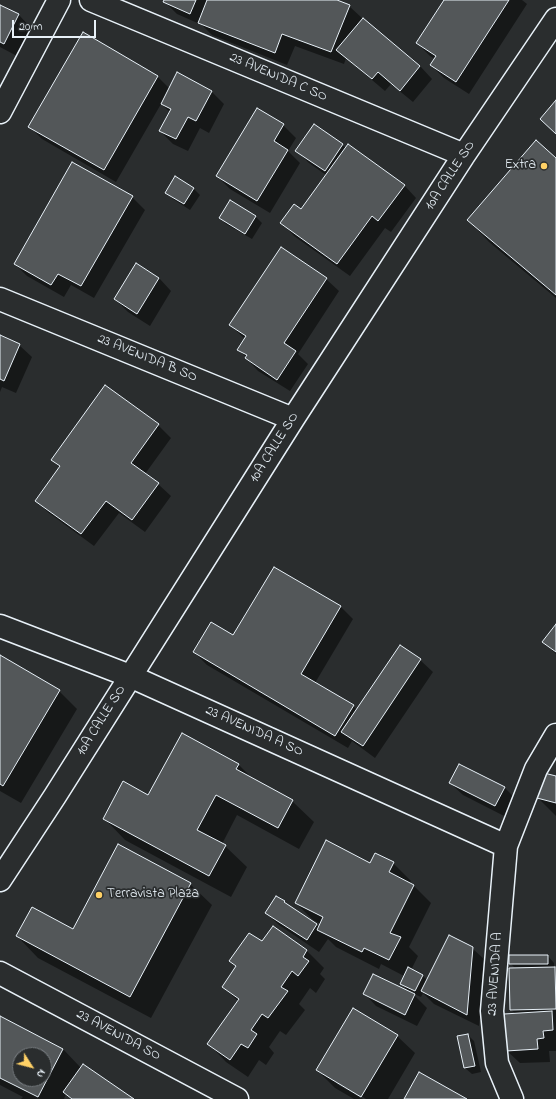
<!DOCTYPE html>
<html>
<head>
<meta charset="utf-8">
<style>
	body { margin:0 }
	#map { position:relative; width:556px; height:1099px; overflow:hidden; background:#2a2d2e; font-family:"Indie Flower",sans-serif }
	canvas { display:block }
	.north { position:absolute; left:12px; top:1047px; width:40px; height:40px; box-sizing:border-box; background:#2a2d2e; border:1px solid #767b7f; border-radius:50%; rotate:126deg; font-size:11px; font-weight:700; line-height:16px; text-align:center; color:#e8f1f8 }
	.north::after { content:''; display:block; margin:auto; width:14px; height:18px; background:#ffd166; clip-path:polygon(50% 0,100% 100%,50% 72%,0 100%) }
	.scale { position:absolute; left:12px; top:20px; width:84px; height:18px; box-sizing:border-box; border:2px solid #e8f1f8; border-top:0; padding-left:5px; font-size:12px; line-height:14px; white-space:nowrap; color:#e8f1f8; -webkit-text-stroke:3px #2a2d2e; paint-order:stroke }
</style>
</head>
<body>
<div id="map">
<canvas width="556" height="1099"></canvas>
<div class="north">N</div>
<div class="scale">20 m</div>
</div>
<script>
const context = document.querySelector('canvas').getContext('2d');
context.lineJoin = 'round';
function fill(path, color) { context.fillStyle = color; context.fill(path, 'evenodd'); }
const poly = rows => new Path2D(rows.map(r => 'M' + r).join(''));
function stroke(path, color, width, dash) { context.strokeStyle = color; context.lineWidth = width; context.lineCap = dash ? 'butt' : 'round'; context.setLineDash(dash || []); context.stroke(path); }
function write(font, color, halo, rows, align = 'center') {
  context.font = font + ' "Indie Flower",sans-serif'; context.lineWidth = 3.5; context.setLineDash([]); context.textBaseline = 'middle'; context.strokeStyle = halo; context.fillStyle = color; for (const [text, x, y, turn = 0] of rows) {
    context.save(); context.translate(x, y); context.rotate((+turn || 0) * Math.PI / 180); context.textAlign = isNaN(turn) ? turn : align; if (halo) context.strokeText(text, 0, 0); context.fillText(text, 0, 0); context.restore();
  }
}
const shadow = poly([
	[165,0,334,0,349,6,362,18,360,23,363,19,420,66,432,79,413,102,391,84,385,91,346,58,344,64,295,46,287,65,212,35,202,25,177,14,165,2],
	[445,0,522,0,527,4,469,94,444,78,431,65,435,59,430,56,417,43],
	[0,6,19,15,31,28,17,56,0,47],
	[157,76,170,89,211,91,224,104,209,133,200,128,188,151,173,144,160,131,170,112,161,104,116,182,42,139,29,126],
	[283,125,296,138,288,151,300,163,270,213,230,189,217,176],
	[342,145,346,148,404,185,416,198,391,232,385,228,350,276,294,236,282,223,301,210,326,175,309,163,297,151],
	[556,159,556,298,489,242,468,220],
	[73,163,132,197,145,210,94,298,71,285,64,297,27,276,15,264],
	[193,188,200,195,190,210,173,199,167,193],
	[255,216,262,223,252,239,226,224,220,218],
	[136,265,159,278,171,291,150,326,128,312,115,299],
	[326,279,339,291,298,354,308,364,290,391,258,371,246,358,246,357,239,350,245,339,230,325],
	[0,338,19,345,32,357,16,393,2,387,0,392],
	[158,425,171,438,145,474,158,484,171,496,145,532,119,513,94,546,49,513,36,501,60,468,52,460],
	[275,568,341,607,353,619,315,683,353,706,357,710,420,660,433,672,375,758,352,741,348,748,207,665,194,652,234,637],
	[556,626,556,654,544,642],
	[0,656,59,691,77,709,21,803,0,791],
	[239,765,254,780,292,801,314,822,299,849,237,815,222,844,225,846,247,867,231,897,125,840,104,818,148,796],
	[556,777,556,816,538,798],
	[450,783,504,787,517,800,508,818,463,795],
	[393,863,411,881,409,884,414,886,431,903,409,947,418,956,411,970,422,975,427,980,472,948,485,960,479,1026,434,1004,423,993,421,997,412,993,427,1008,417,1026,376,1006,364,993,410,992,401,984,404,976,381,964,379,969,336,947,328,939,319,952,279,925,266,913,284,902,290,908,319,927,321,924,313,920,296,903,371,864],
	[190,884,212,905,151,1018,38,958,17,936,73,930],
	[273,927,307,951,324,968,320,974,325,979,316,993,310,988,299,1004,305,1010,286,1035,280,1031,269,1047,274,1053,266,1065,259,1060,248,1077,226,1062,209,1044,238,1001,223,987,237,967,231,961,262,943],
	[548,956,554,963,554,968,556,970,556,1051,549,1051,550,1062,520,1063,507,1051,516,1014,511,1010,516,969,510,963],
	[0,1017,63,1049,81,1068,132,1099,71,1099,66,1094,64,1099,21,1099,23,1097,0,1085],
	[20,1055,44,1055,44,1079,20,1079],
	[468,1035,474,1041,481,1072,472,1074,465,1068],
	[397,1036,415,1053,388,1099,366,1099,337,1081,337,1084,363,1099,354,1099,335,1088,317,1070]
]);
const building = poly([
	[164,0,196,0,190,14,163,2,164,0],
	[207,0,337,0,350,5,331,52,282,34,275,53,198,23,207,0],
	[444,0,509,0,456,82,430,65,436,56,416,43,444,0],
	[0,5,19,14,4,44,0,42,0,5],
	[363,18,420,66,400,91,378,72,372,79,336,50,363,18],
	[83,32,158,76,104,170,28,127,83,32],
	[177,72,212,91,196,121,188,117,176,139,159,131,171,109,161,104,177,72],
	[556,100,556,134,540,119,556,100],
	[257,108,284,124,274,141,288,150,257,201,216,176,257,108],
	[314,124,343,144,325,171,295,151,314,124],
	[536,140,556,158,556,295,467,220,536,140],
	[348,144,405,185,378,221,372,216,337,264,280,223,294,204,301,209,348,144],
	[72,162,133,196,81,286,58,274,51,285,14,264,72,162],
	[175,176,194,188,184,204,165,193,175,176],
	[230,200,256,216,245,234,219,218,230,200],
	[281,247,327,278,284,343,296,351,277,380,245,358,247,355,237,350,246,336,229,325,281,247],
	[136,263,159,278,137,314,114,299,136,263],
	[0,335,20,344,4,381,0,379,0,335],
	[105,385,159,424,131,463,159,483,132,520,106,501,81,534,35,501,60,466,51,460,105,385],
	[274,567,341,606,301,674,354,705,335,736,193,652,211,622,233,635,274,567],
	[556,624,556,652,542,642,556,624],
	[400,645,421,659,363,746,341,732,400,645],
	[0,655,60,690,3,786,0,784,0,655],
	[182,733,239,764,236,769,293,800,278,828,216,795,197,830,226,845,209,876,103,819,123,781,148,795,182,733],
	[459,764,505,787,495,806,449,783,459,764],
	[544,773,556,776,556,803,537,798,544,773],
	[326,840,370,863,375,853,394,862,389,872,414,885,390,933,401,937,389,960,364,948,362,952,317,930,323,917,295,903,326,840],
	[118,844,191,883,130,997,16,936,32,907,73,929,118,844],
	[276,896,285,901,284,902,317,924,307,940,265,913,276,896],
	[273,926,307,950,303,957,309,961,298,976,292,971,281,987,288,991,268,1018,262,1014,251,1030,257,1034,248,1048,241,1044,230,1060,207,1044,239,999,222,987,236,966,229,961,249,933,262,941,273,926],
	[449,935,473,947,467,1015,421,991,449,935],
	[509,955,548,955,548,964,509,964,509,955],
	[408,967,423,975,415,991,400,984,408,967],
	[555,967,556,1009,510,1010,509,968,555,967],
	[373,974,415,994,405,1015,363,994,373,974],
	[353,1008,398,1035,361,1097,316,1070,353,1008],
	[552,1011,553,1030,543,1031,544,1038,537,1039,538,1049,506,1051,504,1014,552,1011],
	[0,1016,63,1049,38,1097,0,1078,0,1016],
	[20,1055,44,1055,44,1079,20,1079,20,1055],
	[468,1034,475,1066,464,1068,457,1036,468,1034],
	[83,1064,134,1099,72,1099,63,1092,83,1064],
	[419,1072,467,1099,404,1099,419,1072]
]);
const minor = poly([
	[91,0,464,155],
	[0,112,59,0],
	[0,299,293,419],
	[0,626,130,676,506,846],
	[0,880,55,796,293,419,464,155,556,19],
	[0,973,237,1099],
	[512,1099,497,1063,492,1011,506,846,536,769,556,735]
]);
const markers = [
	[544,166,4,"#ffd166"],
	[99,895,4,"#ffd166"]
];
const streetNames = [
	["23 AVENIDA C SO",278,78,23],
	["10A CALLE SO",451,176,-57],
	["23 AVENIDA B SO",147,359,22],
	["10A CALLE SO",275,448,-58],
	["10A CALLE SO",102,721,-58],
	["23 AVENIDA A SO",254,732,24],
	["23 AVENIDA A",496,974,-86],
	["23 AVENIDA SO",118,1036,28]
];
const poiNames = [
	["Extra",536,166],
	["Terravista Plaza",107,895,"left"]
];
fill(shadow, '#0007');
fill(building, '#535759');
stroke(building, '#e8f1f8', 1);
stroke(minor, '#e8f1f8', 25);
stroke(minor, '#2a2d2e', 22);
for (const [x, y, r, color] of markers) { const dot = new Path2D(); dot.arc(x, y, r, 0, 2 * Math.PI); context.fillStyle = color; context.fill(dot); stroke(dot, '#2a2d2e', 1.5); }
write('14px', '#e8f1f8', '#2a2d2e', streetNames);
write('14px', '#e8f1f8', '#2a2d2e', poiNames, 'right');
</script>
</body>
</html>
